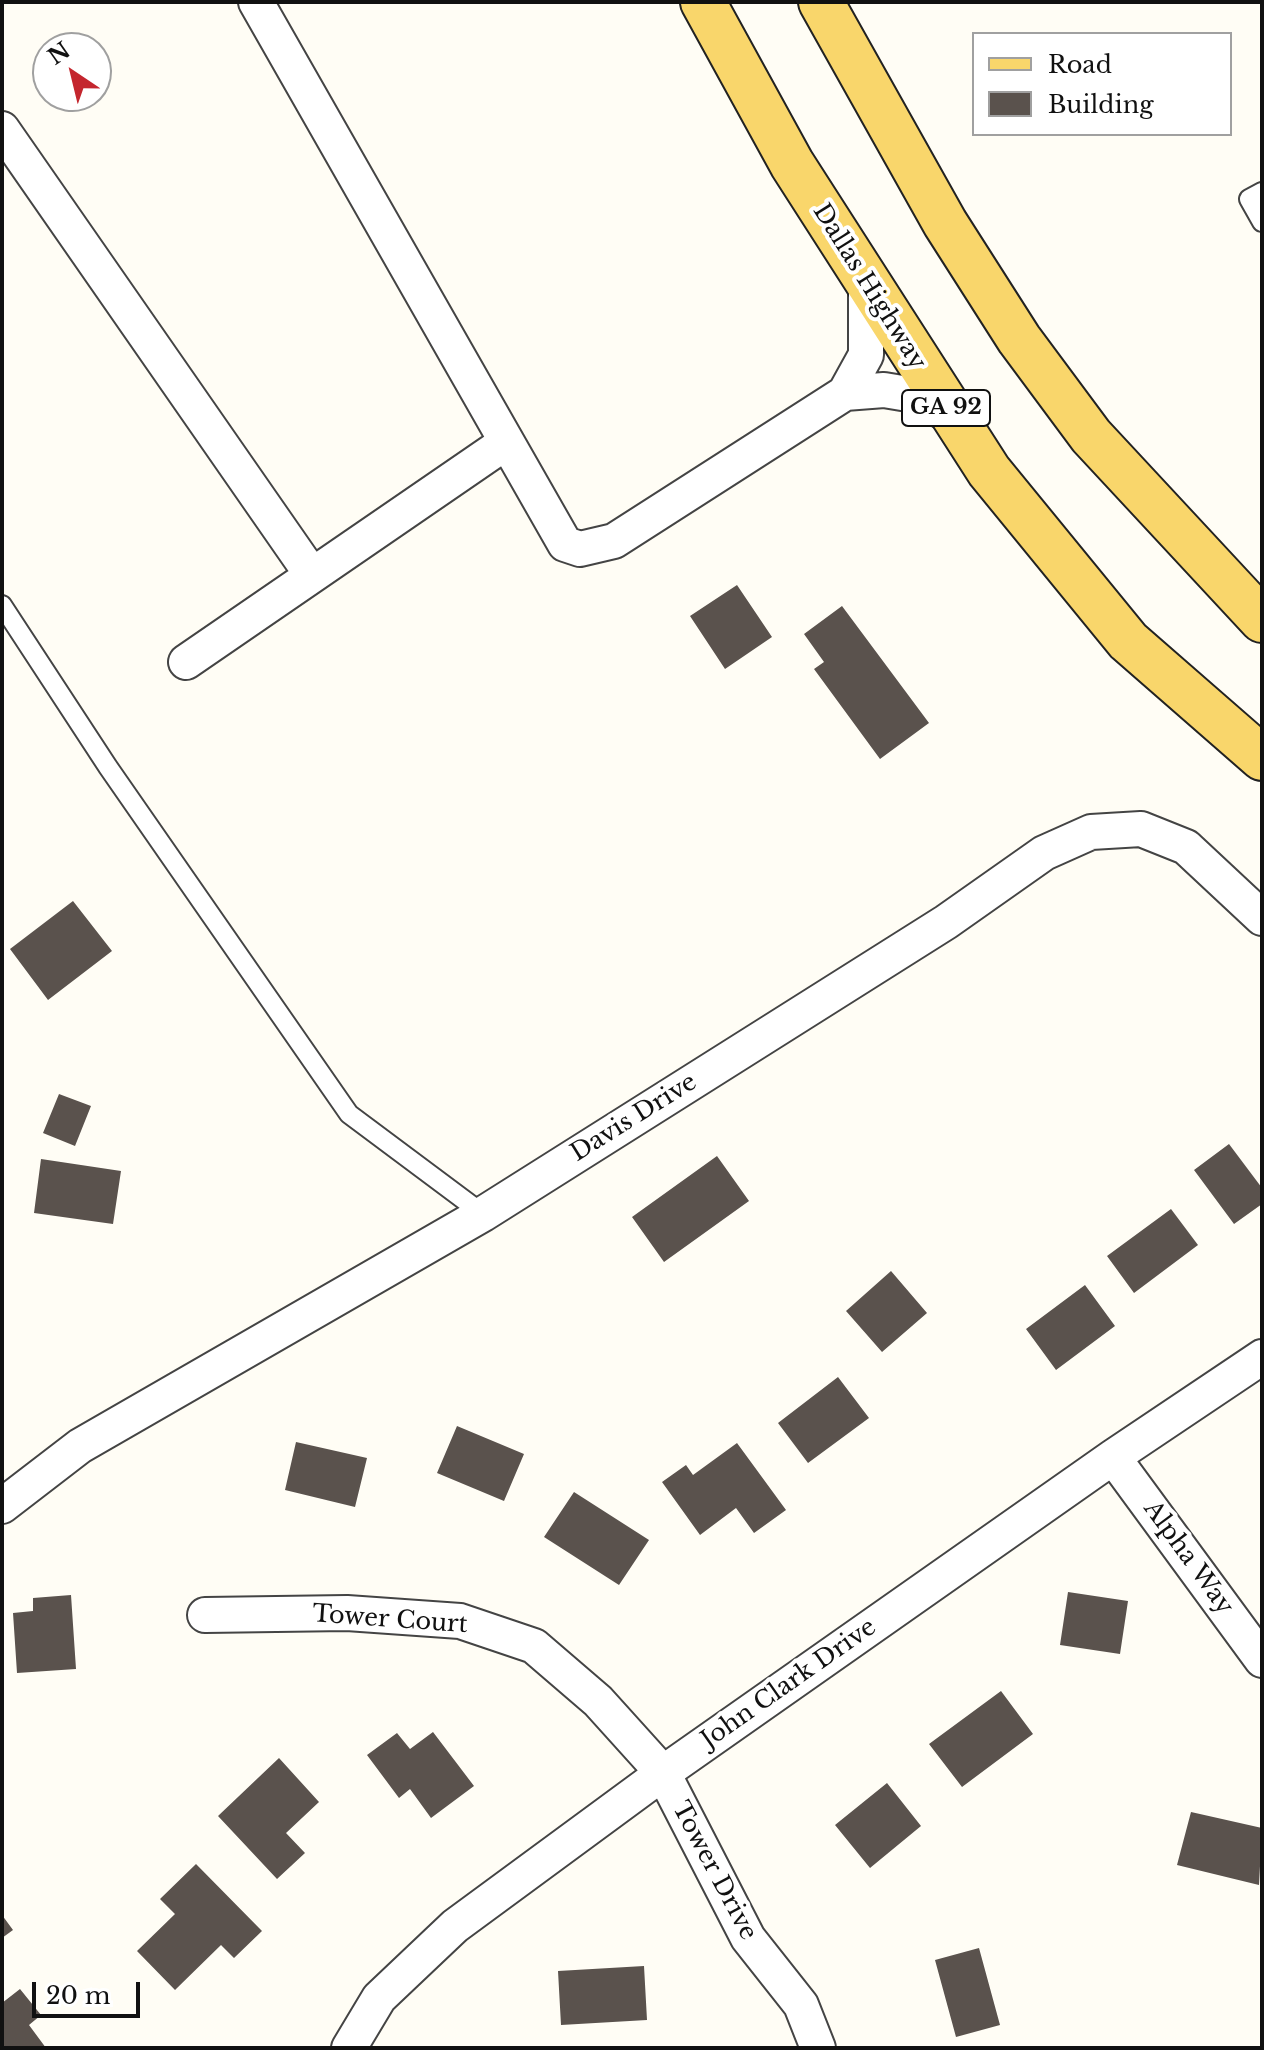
<!DOCTYPE html>
<html>
<head>
<meta charset="utf-8">
<style>
	body { margin:0 }
	#map { position:relative; width:1264px; height:2050px; overflow:hidden; background:#fffdf5; font-family:"Libre Baskerville",serif }
	canvas { display:block }
	.frame { position:absolute; inset:0; border:4px solid #111; pointer-events:none }
	.legend { position:absolute; left:972px; top:32px; width:260px; height:104px; box-sizing:border-box; background:#fff; border:2px solid #a0a0a0; margin:0; padding:10px 14px; list-style:none; font-size:24px; color:#111 }
	.legend li { display:flex; align-items:center; gap:16px; height:40px }
	.legend b { width:40px; border:2px solid #a0a0a0 }
	.north { position:absolute; left:32px; top:32px; width:80px; height:80px; box-sizing:border-box; background:#fff; border:2px solid #a0a0a0; border-radius:50%; rotate:325deg; font-size:22px; font-weight:700; line-height:32px; text-align:center; color:#111 }
	.north::after { content:''; display:block; margin:auto; width:28px; height:36px; background:#c4262e; clip-path:polygon(50% 0,100% 100%,50% 72%,0 100%) }
	.scale { position:absolute; left:32px; top:1982px; width:108px; height:36px; box-sizing:border-box; border:4px solid #111; border-top:0; padding-left:10px; font-size:24px; line-height:28px; white-space:nowrap; color:#111; -webkit-text-stroke:6px #fff; paint-order:stroke }
</style>
</head>
<body>
<div id="map">
<canvas width="1264" height="2050"></canvas>
<div class="frame"></div>
<ul class="legend">
<li><b style="height:10px;background:#f9d66b"></b>Road</li>
<li><b style="height:22px;background:#5a524d"></b>Building</li>
</ul>
<div class="north">N</div>
<div class="scale">20 m</div>
</div>
<script>
const context = document.querySelector('canvas').getContext('2d');
context.lineJoin = 'round';
function fill(path, color) { context.fillStyle = color; context.fill(path, 'evenodd'); }
const poly = rows => new Path2D(rows.map(r => 'M' + r).join(''));
function stroke(path, color, width, dash) { context.strokeStyle = color; context.lineWidth = width; context.lineCap = dash ? 'butt' : 'round'; context.setLineDash(dash || []); context.stroke(path); }
function write(font, color, halo, rows, align = 'center') {
  context.font = font + ' "Libre Baskerville",serif'; context.lineWidth = 8; context.setLineDash([]); context.textBaseline = 'middle'; context.strokeStyle = halo; context.fillStyle = color; for (const [text, x, y, turn = 0] of rows) {
    context.save(); context.translate(x, y); context.rotate((+turn || 0) * Math.PI / 180); context.textAlign = isNaN(turn) ? turn : align; if (halo) context.strokeText(text, 0, 0); context.fillText(text, 0, 0); context.restore();
  }
}
const building = poly([
	[737,585,772,637,725,669,690,616],
	[842,606,929,723,880,759,814,669,824,662,804,634],
	[73,901,112,951,48,1000,10,949],
	[59,1094,91,1106,75,1146,43,1133],
	[1229,1144,1262,1188,1262,1204,1234,1224,1194,1170],
	[717,1156,749,1201,664,1262,632,1217],
	[41,1159,121,1171,113,1224,34,1213],
	[1171,1209,1198,1245,1134,1293,1107,1256],
	[891,1271,927,1313,882,1352,846,1311],
	[1085,1285,1115,1326,1056,1370,1026,1329],
	[838,1377,869,1418,808,1463,778,1423],
	[457,1426,524,1454,504,1501,437,1473],
	[296,1442,367,1458,355,1507,285,1490],
	[737,1443,786,1510,754,1533,736,1508,700,1535,662,1482,686,1465,693,1475],
	[574,1492,649,1540,619,1585,544,1537],
	[1068,1592,1128,1601,1120,1654,1060,1645],
	[71,1595,76,1669,17,1673,13,1613,33,1611,33,1598],
	[1001,1691,1033,1734,962,1787,929,1744],
	[433,1732,474,1786,431,1818,410,1789,399,1798,367,1755,397,1733,410,1749],
	[279,1758,319,1802,286,1833,305,1853,277,1879,218,1816],
	[887,1783,921,1826,870,1868,835,1825],
	[1191,1812,1262,1828,1259,1885,1177,1865],
	[196,1864,262,1931,234,1958,221,1945,175,1990,137,1951,175,1914,160,1899],
	[2,1915,13,1930,2,1938],
	[979,1948,1000,2025,956,2037,935,1960],
	[644,1966,647,2020,561,2025,558,1971],
	[20,1989,41,2015,29,2025,46,2048,2,2048,2,2003]
]);
const service = poly([
	[1262,192,1249,199,1262,222],
	[2,605,108,767,349,1114,483,1214]
]);
const minor = poly([
	[256,2,565,544,580,549,614,541,845,393,866,355,866,284],
	[2,129,312,575],
	[845,393,884,390,914,395,952,417],
	[186,662,505,443],
	[1113,1457,1262,1660],
	[2,1506,80,1446,483,1214,946,922,1044,853,1091,832,1141,829,1186,847,1262,918],
	[205,1615,347,1613,460,1621,534,1646,598,1701,663,1773,748,1938,801,2005,818,2048],
	[349,2048,379,1998,455,1926,663,1773,1113,1457,1262,1357]
]);
const primary = poly([
	[703,2,792,164,989,471,1128,641,1262,758],
	[821,2,945,223,1019,339,1091,436,1262,620]
]);
const shields = [
	[946,408,88]
];
const shieldNames = [
	["GA 92",946,408]
];
const streetNames = [
	["Dallas Highway",869,287,58],
	["Davis Drive",634,1118,-32],
	["Alpha Way",1188,1558,54],
	["Tower Court",390,1620,4],
	["John Clark Drive",789,1684,-35],
	["Tower Drive",714,1871,62]
];
fill(building, '#5a524d');
stroke(service, '#444', 22);
stroke(minor, '#444', 38);
stroke(primary, '#222', 48);
stroke(service, '#fff', 18);
stroke(minor, '#fff', 34);
stroke(primary, '#f9d66b', 44);
for (const [x, y, w] of shields) { const box = new Path2D(); box.roundRect(x - w / 2, y - 18, w, 36, 6); context.fillStyle = '#fff'; context.fill(box); stroke(box, '#111', 2); }
write('bold 22px', '#111', null, shieldNames);
write('24px', '#111', '#fff', streetNames);
</script>
</body>
</html>
